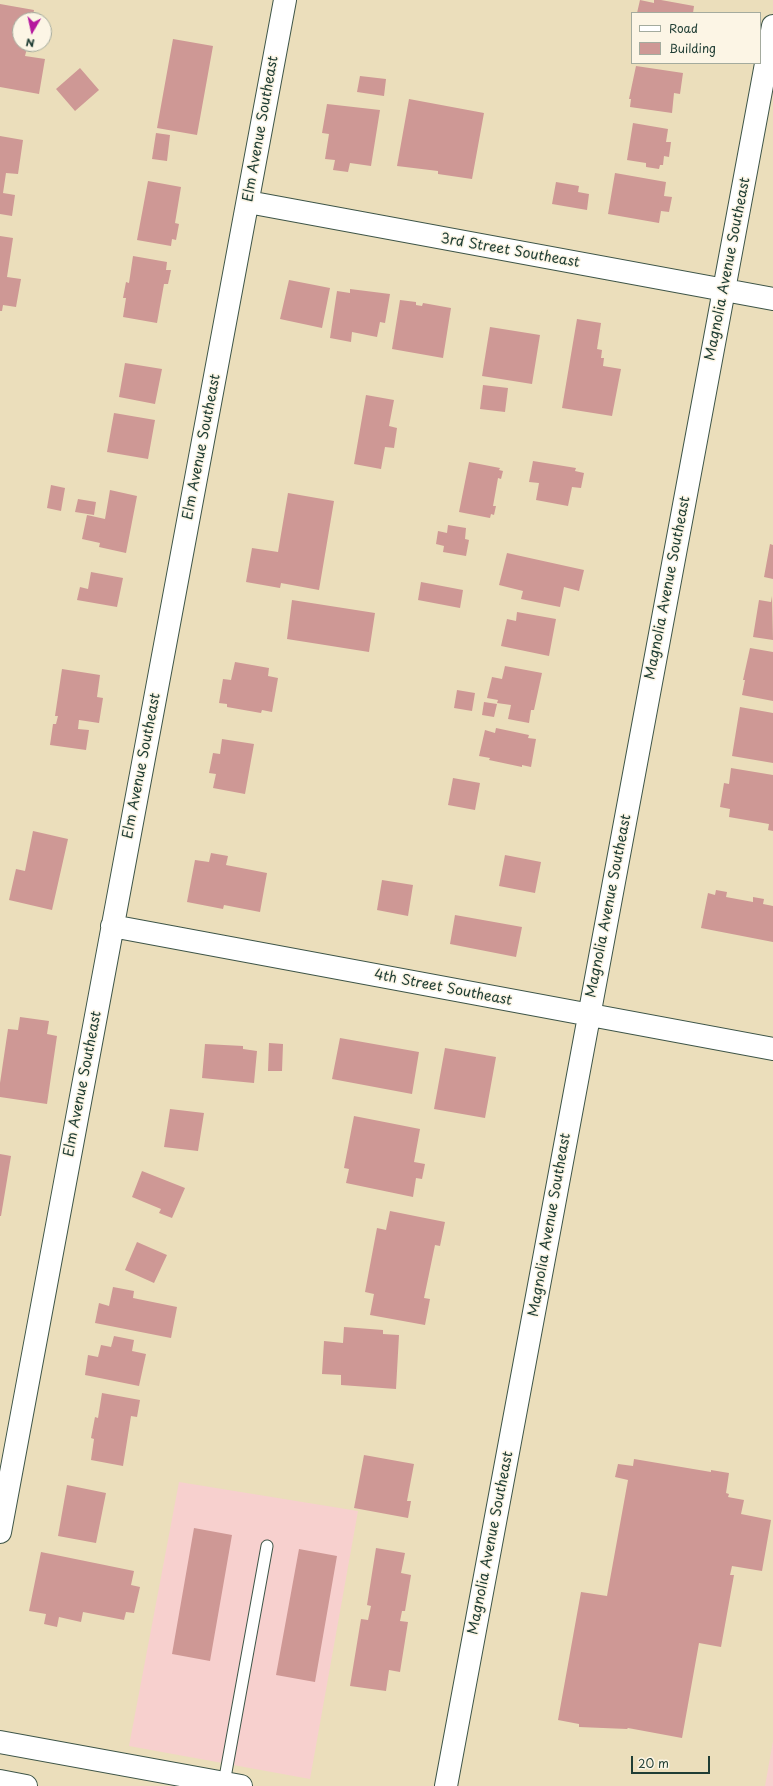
<!DOCTYPE html>
<html>
<head>
<meta charset="utf-8">
<style>
	body { margin:0 }
	#map { position:relative; width:773px; height:1786px; overflow:hidden; background:#ebdebb; font-family:"Playpen Sans",sans-serif }
	canvas { display:block }
	.legend { position:absolute; left:631px; top:12px; width:130px; height:52px; box-sizing:border-box; background:#fcf5e5; border:1px solid #a4ab9e; margin:0; padding:5px 7px; list-style:none; font-size:12px; color:#1f3d34 }
	.legend li { display:flex; align-items:center; gap:8px; height:20px }
	.legend b { width:20px; border:1px solid #a4ab9e }
	.north { position:absolute; left:12px; top:12px; width:40px; height:40px; box-sizing:border-box; background:#fcf5e5; border:1px solid #a4ab9e; border-radius:50%; rotate:189deg; font-size:11px; font-weight:700; line-height:16px; text-align:center; color:#1f3d34 }
	.north::after { content:''; display:block; margin:auto; width:14px; height:18px; background:#b5179e; clip-path:polygon(50% 0,100% 100%,50% 72%,0 100%) }
	.scale { position:absolute; left:631px; top:1756px; width:79px; height:18px; box-sizing:border-box; border:2px solid #1f3d34; border-top:0; padding-left:5px; font-size:12px; line-height:14px; white-space:nowrap; color:#1f3d34; -webkit-text-stroke:3px #fcf5e5; paint-order:stroke }
</style>
</head>
<body>
<div id="map">
<canvas width="773" height="1786"></canvas>
<ul class="legend">
<li><b style="height:5px;background:#fff"></b>Road</li>
<li><b style="height:11px;background:#ce9895"></b>Building</li>
</ul>
<div class="north">N</div>
<div class="scale">20 m</div>
</div>
<script>
const context = document.querySelector('canvas').getContext('2d');
context.lineJoin = 'round';
function fill(path, color) { context.fillStyle = color; context.fill(path, 'evenodd'); }
const poly = rows => new Path2D(rows.map(r => 'M' + r).join(''));
function stroke(path, color, width, dash) { context.strokeStyle = color; context.lineWidth = width; context.lineCap = dash ? 'butt' : 'round'; context.setLineDash(dash || []); context.stroke(path); }
function write(font, color, halo, rows, align = 'center') {
  context.font = font + ' "Playpen Sans",sans-serif'; context.lineWidth = 3; context.setLineDash([]); context.textBaseline = 'middle'; context.strokeStyle = halo; context.fillStyle = color; for (const [text, x, y, turn = 0] of rows) {
    context.save(); context.translate(x, y); context.rotate((+turn || 0) * Math.PI / 180); context.textAlign = isNaN(turn) ? turn : align; if (halo) context.strokeText(text, 0, 0); context.fillText(text, 0, 0); context.restore();
  }
}
const built = poly([
	[179,1482,358,1511,310,1779,129,1746],
	[773,1741,773,1786,765,1786]
]);
const building = poly([
	[640,0,654,3,654,0,661,0,694,6,693,13,637,13],
	[0,4,34,10,32,20,20,20,20,44,28,44,25,56,45,59,39,94,0,87],
	[173,39,213,46,197,135,157,128],
	[636,66,683,73,680,94,674,93,672,113,630,107,631,99,629,99],
	[80,68,99,90,75,111,56,89],
	[360,76,386,79,384,96,357,92],
	[409,99,484,113,472,179,438,174,438,171,397,166],
	[327,104,380,110,371,166,350,163,348,172,333,170,335,160,325,159,329,134,322,133],
	[633,123,668,129,666,142,671,142,669,157,664,156,663,165,660,165,659,169,646,167,646,163,627,160],
	[156,133,170,135,167,161,152,159],
	[0,136,23,140,18,174,6,173,3,193,15,195,12,216,0,214],
	[615,173,666,182,664,196,672,197,669,212,661,211,659,223,608,214],
	[148,181,181,187,175,223,179,224,176,240,172,239,171,246,137,240],
	[556,182,579,186,578,192,589,194,587,210,552,204],
	[0,236,13,238,7,277,21,279,16,307,3,305,2,311,0,311],
	[133,256,167,262,166,270,171,270,168,284,164,284,157,323,123,317,126,298,123,298,126,282,129,283],
	[289,280,330,288,322,328,280,319],
	[350,289,390,294,385,323,380,322,377,337,352,332,351,342,330,338,337,291,350,293],
	[400,300,416,302,416,305,422,306,423,303,451,308,443,358,392,349],
	[577,319,601,323,597,349,602,350,601,358,604,358,603,366,621,369,612,416,562,408],
	[490,327,540,335,532,384,482,376],
	[125,363,162,369,155,404,119,397],
	[483,385,508,388,505,412,480,409],
	[366,395,394,400,389,426,397,428,394,448,385,447,381,469,354,464],
	[114,413,155,420,148,459,107,452],
	[533,461,576,468,575,471,584,473,581,488,572,487,568,506,536,500,539,483,529,482],
	[469,462,500,468,499,470,503,471,501,479,498,478,493,506,496,506,494,515,491,514,490,518,459,512],
	[51,485,65,488,61,511,47,508],
	[110,490,137,496,126,553,99,547,100,543,82,539,87,515,105,519],
	[288,493,334,501,319,590,281,583,280,588,246,582,252,548,278,552],
	[78,499,96,502,94,515,75,512],
	[448,525,466,528,465,539,469,540,466,556,443,552,444,546,436,544,438,531,447,533],
	[770,544,773,545,773,579,764,577],
	[507,553,584,570,579,591,564,587,560,607,521,599,523,591,499,585],
	[91,572,123,578,117,607,77,600,80,587,88,589],
	[421,582,463,590,460,608,418,600],
	[772,596,773,640,753,637,759,600,771,602],
	[292,600,375,613,369,652,287,639],
	[517,612,556,619,549,656,501,646,507,619,516,621],
	[750,648,773,652,773,701,742,695,745,680,743,680],
	[235,662,269,668,268,676,278,678,272,712,262,710,261,713,227,707,227,704,219,703,223,679,231,680],
	[505,666,542,673,534,710,531,710,529,723,508,719,511,705,497,703,498,700,487,698,492,677,502,679],
	[62,669,100,675,97,697,103,698,99,723,79,720,78,729,89,730,86,750,50,745,53,724,56,724,58,716,55,716],
	[457,690,475,693,472,711,454,708],
	[484,702,497,704,494,717,482,715],
	[740,707,773,713,773,763,732,756],
	[496,728,529,735,528,738,536,739,531,767,522,765,522,767,489,760,490,758,479,756,485,730,495,733],
	[222,739,254,744,245,794,213,788,216,774,209,773,213,753,220,754],
	[731,768,773,775,773,831,768,830,769,824,729,817,730,809,720,807,724,783,729,784],
	[453,778,480,783,475,810,448,805],
	[33,831,68,839,52,910,9,900,16,869,25,871],
	[211,853,228,856,226,865,267,873,260,912,224,905,223,909,187,902,195,860,209,862],
	[505,855,541,862,535,893,499,886],
	[382,880,413,885,408,916,377,910],
	[716,890,727,892,726,897,753,902,753,897,764,899,763,904,773,906,773,942,701,928,708,893,715,895],
	[455,915,522,927,516,957,450,944],
	[20,1017,49,1021,47,1034,57,1036,47,1104,0,1097,0,1083,8,1029,18,1030],
	[340,1038,419,1052,412,1094,332,1079],
	[269,1043,283,1044,282,1071,268,1071],
	[205,1044,243,1046,243,1049,257,1051,254,1083,202,1078],
	[445,1048,496,1057,485,1118,434,1109],
	[170,1109,204,1113,198,1151,164,1147],
	[354,1116,420,1129,414,1162,425,1164,422,1179,416,1178,413,1197,346,1183,349,1169,344,1168],
	[0,1154,11,1156,1,1216,0,1216],
	[142,1171,185,1188,172,1218,159,1213,161,1209,132,1197],
	[390,1211,445,1222,440,1246,435,1245,424,1298,430,1299,425,1325,370,1315,374,1294,365,1292,377,1228,386,1230],
	[137,1242,167,1255,154,1283,125,1270],
	[113,1287,134,1291,133,1298,177,1307,171,1338,95,1323,99,1303,109,1306],
	[344,1327,383,1330,383,1334,399,1335,396,1389,341,1385,341,1375,322,1374,324,1341,343,1343],
	[114,1336,134,1340,132,1351,146,1354,139,1386,85,1375,88,1355,98,1357,101,1345,111,1347],
	[102,1393,140,1400,137,1417,131,1416,123,1466,91,1460,94,1439,91,1438,95,1417,98,1418],
	[364,1455,414,1464,407,1501,411,1501,408,1518,354,1508],
	[634,1459,711,1472,711,1470,729,1473,726,1493,729,1494,728,1497,744,1500,741,1514,771,1520,762,1571,732,1566,730,1575,734,1575,721,1647,699,1643,682,1738,628,1728,627,1729,579,1727,579,1724,558,1720,581,1592,607,1596,628,1480,615,1477,618,1464,633,1466],
	[67,1485,106,1493,96,1543,58,1536],
	[194,1528,232,1535,210,1661,172,1654],
	[376,1548,405,1553,401,1573,411,1575,405,1611,402,1611,400,1621,408,1622,400,1672,389,1670,386,1691,350,1686,361,1619,368,1620,371,1606,367,1605],
	[299,1549,337,1556,315,1682,276,1675],
	[41,1552,134,1571,131,1585,140,1587,134,1613,126,1612,124,1620,83,1612,81,1622,59,1617,57,1627,44,1624,46,1614,29,1611]
]);
const service = poly([
	[224,1783,267,1546]
]);
const minor = poly([
	[248,202,773,299],
	[112,926,773,1049],
	[0,1532,285,0],
	[0,1742,241,1786],
	[0,1781,26,1786],
	[446,1786,773,26]
]);
const streetNames = [
	["Elm Avenue Southeast",261,129,-80],
	["3rd Street Southeast",510,251,10],
	["Magnolia Avenue Southeast",728,269,-79],
	["Elm Avenue Southeast",202,447,-79],
	["Magnolia Avenue Southeast",668,588,-79],
	["Elm Avenue Southeast",142,766,-79],
	["Magnolia Avenue Southeast",609,906,-79],
	["4th Street Southeast",443,988,11],
	["Elm Avenue Southeast",83,1084,-79],
	["Magnolia Avenue Southeast",550,1225,-80],
	["Magnolia Avenue Southeast",491,1543,-79]
];
fill(built, '#f7d0ce');
fill(building, '#ce9895');
stroke(service, '#3e5548', 13);
stroke(minor, '#3e5548', 24);
stroke(service, '#fff', 11);
stroke(minor, '#fff', 22);
write('14px', '#1f3d34', '#fcf5e5', streetNames);
</script>
</body>
</html>
